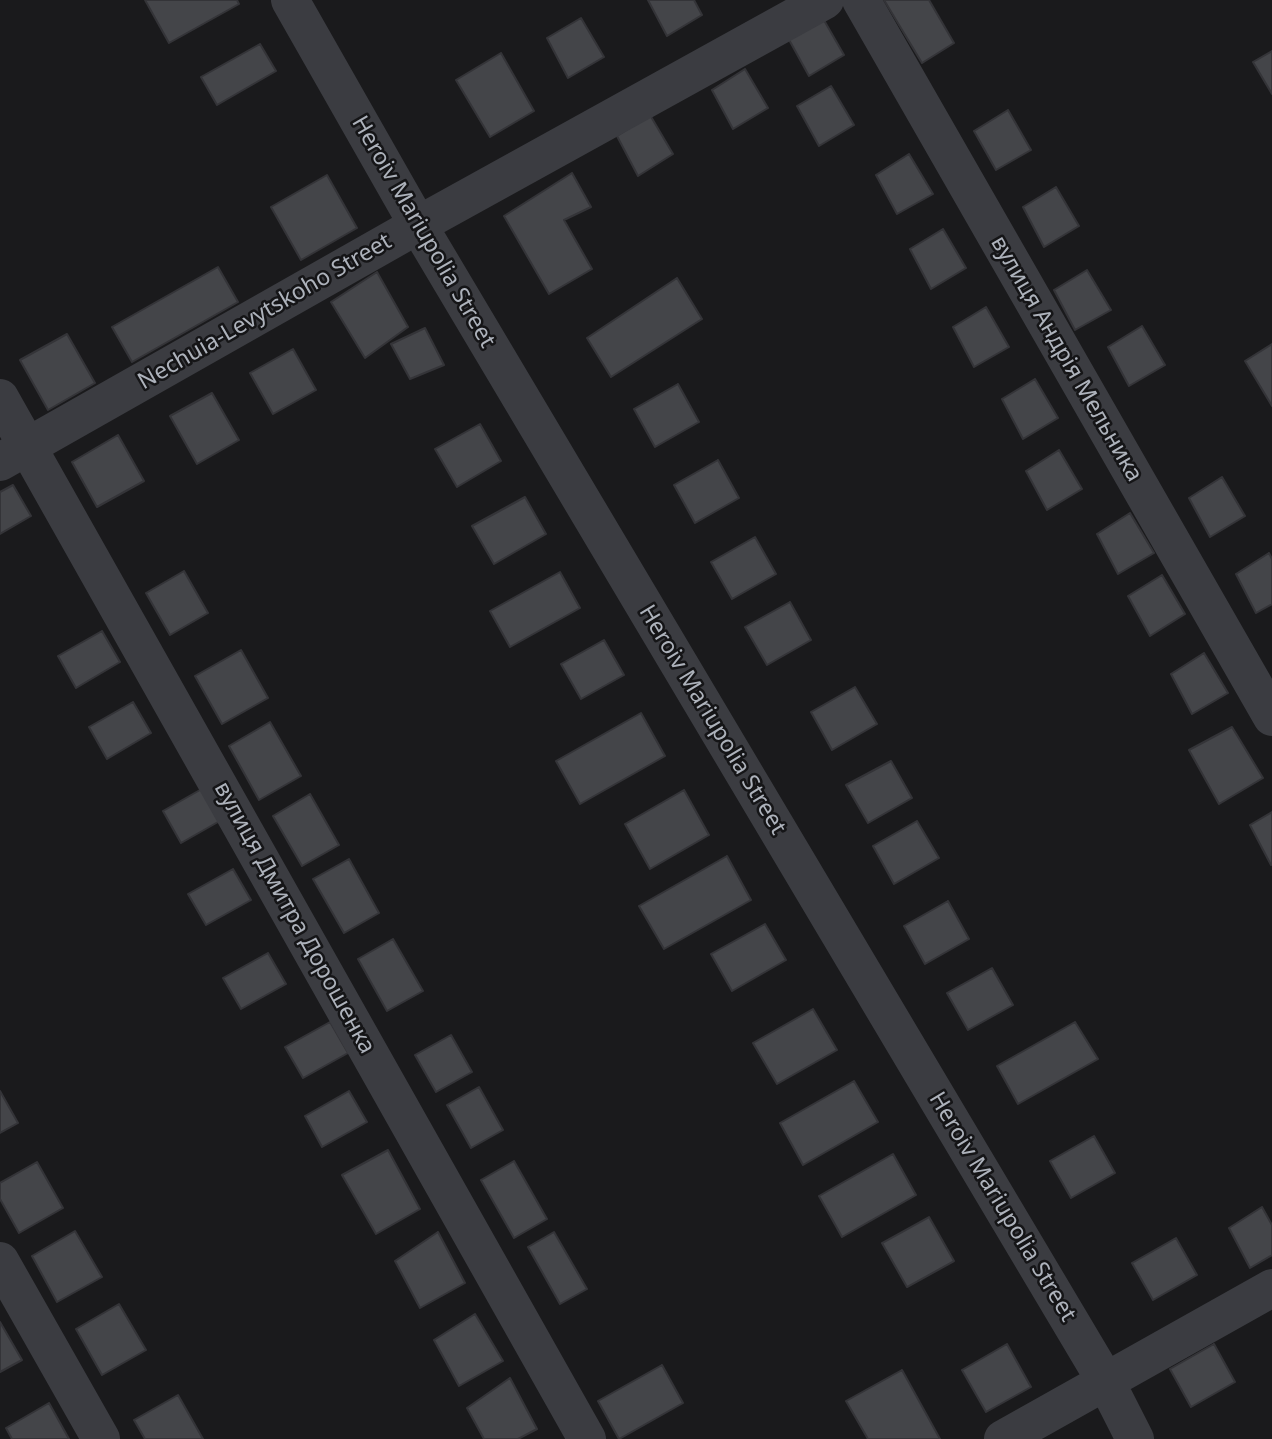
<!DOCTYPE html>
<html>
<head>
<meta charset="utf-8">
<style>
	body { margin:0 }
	canvas { display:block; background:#1a1a1c }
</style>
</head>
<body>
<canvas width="1272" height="1439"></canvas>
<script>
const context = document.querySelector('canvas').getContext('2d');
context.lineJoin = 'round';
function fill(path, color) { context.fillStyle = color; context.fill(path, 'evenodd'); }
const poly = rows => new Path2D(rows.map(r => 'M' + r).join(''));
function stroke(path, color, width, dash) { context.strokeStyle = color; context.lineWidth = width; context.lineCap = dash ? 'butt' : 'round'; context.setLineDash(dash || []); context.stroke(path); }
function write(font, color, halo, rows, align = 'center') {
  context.font = font + ' "Noto Sans",sans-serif'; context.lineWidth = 5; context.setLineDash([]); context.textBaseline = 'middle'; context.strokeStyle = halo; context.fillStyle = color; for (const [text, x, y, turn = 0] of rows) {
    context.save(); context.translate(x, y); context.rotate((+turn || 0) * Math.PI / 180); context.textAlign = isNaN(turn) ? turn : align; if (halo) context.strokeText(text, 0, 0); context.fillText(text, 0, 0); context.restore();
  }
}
const building = poly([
	[145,0,237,0,239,4,169,43,145,0],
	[648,0,694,0,702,15,667,36,648,0],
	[884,0,929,0,954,43,922,63,884,0],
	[821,15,844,55,809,76,787,36,821,15],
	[581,18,604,57,568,78,547,38,581,18],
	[260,44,276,71,217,105,201,77,260,44],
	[1272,51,1272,94,1253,62,1272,51],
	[501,53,534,111,490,137,456,80,501,53],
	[745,69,768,108,733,129,712,90,745,69],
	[831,86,854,125,819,146,797,106,831,86],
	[1008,110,1031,150,996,170,974,131,1008,110],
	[650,115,673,154,638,176,617,136,650,115],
	[909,154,933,194,897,214,876,175,909,154],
	[572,173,591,207,564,220,592,269,549,294,504,216,572,173],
	[327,175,357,228,301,260,271,207,327,175],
	[1056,187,1079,226,1044,247,1023,207,1056,187],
	[943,229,966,268,931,289,910,249,943,229],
	[218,267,238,302,132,362,112,327,218,267],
	[1087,270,1111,310,1075,330,1054,290,1087,270],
	[377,272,408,327,365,358,331,302,377,272],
	[677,278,702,319,611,377,587,338,677,278],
	[986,307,1009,347,974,367,953,327,986,307],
	[1142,326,1165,365,1129,386,1108,347,1142,326],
	[425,328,444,365,410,379,391,344,425,328],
	[67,334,95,383,48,410,20,360,67,334],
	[1272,344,1272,406,1245,361,1272,344],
	[293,349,316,390,273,414,250,373,293,349],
	[1035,379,1058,418,1023,439,1002,399,1035,379],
	[678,384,699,422,655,447,634,409,678,384],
	[212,393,239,440,197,464,170,416,212,393],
	[480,424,501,461,457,487,435,449,480,424],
	[118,435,144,481,97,507,72,462,118,435],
	[1059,450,1082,489,1047,510,1026,471,1059,450],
	[718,460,739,498,695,523,674,485,718,460],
	[1222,477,1245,516,1210,537,1189,498,1222,477],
	[13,485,31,516,0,534,0,492,13,485],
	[525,497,546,534,494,564,472,526,525,497],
	[1130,513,1154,553,1118,574,1097,534,1130,513],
	[755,537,776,574,732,599,711,562,755,537],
	[1269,553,1272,559,1272,604,1256,613,1236,574,1269,553],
	[184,571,208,613,170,635,146,593,184,571],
	[560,572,580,608,510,647,490,611,560,572],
	[1162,575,1185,614,1150,636,1128,596,1162,575],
	[790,602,811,640,767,665,745,627,790,602],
	[102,631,120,662,76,688,58,656,102,631],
	[604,640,624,675,581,699,561,664,604,640],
	[241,650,268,698,222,724,195,676,241,650],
	[1204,653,1228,693,1192,714,1171,674,1204,653],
	[855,687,877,724,832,750,811,712,855,687],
	[133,702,151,733,107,759,89,727,133,702],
	[641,713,665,756,580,804,556,761,641,713],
	[270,722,301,776,259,800,229,746,270,722],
	[1232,727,1263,778,1219,804,1189,750,1232,727],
	[891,761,912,798,868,823,846,785,891,761],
	[207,786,225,818,181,843,163,811,207,786],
	[684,790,709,835,650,869,625,824,684,790],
	[310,794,339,845,302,866,273,816,310,794],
	[1272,812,1272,864,1271,865,1250,825,1272,812],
	[917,821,939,858,894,884,873,846,917,821],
	[727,856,751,900,664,949,639,906,727,856],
	[349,859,379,913,344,933,313,879,349,859],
	[233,869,251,900,206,925,188,894,233,869],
	[948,901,969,939,925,964,904,926,948,901],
	[765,924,786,960,732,991,711,954,765,924],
	[393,939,423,991,387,1011,358,959,393,939],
	[268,953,286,984,241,1009,223,978,268,953],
	[992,968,1013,1005,968,1030,947,993,992,968],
	[813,1009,837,1050,777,1084,753,1043,813,1009],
	[330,1022,348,1053,303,1078,285,1047,330,1022],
	[1075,1022,1098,1059,1018,1104,997,1066,1075,1022],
	[451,1035,472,1072,436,1092,415,1055,451,1035],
	[854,1081,878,1122,803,1165,780,1123,854,1081],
	[479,1087,503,1130,471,1148,447,1105,479,1087],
	[0,1091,18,1123,0,1133,0,1091],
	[349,1091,367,1122,322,1147,305,1116,349,1091],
	[1094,1136,1115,1173,1071,1198,1050,1161,1094,1136],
	[388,1150,420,1209,376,1234,342,1175,388,1150],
	[893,1154,916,1195,842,1237,819,1196,893,1154],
	[514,1161,547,1219,514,1238,481,1180,514,1161],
	[37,1162,63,1208,19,1233,0,1199,0,1183,37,1162],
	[1262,1207,1272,1225,1272,1255,1250,1268,1229,1228,1262,1207],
	[929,1217,954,1261,907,1287,882,1243,929,1217],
	[75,1231,102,1277,57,1302,32,1256,75,1231],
	[438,1232,465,1283,420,1308,395,1261,438,1232],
	[554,1232,587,1289,560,1304,528,1247,554,1232],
	[1176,1238,1197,1275,1153,1300,1132,1263,1176,1238],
	[119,1304,146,1350,102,1375,76,1329,119,1304],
	[475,1314,503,1361,459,1386,434,1340,475,1314],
	[0,1322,22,1360,0,1372,0,1322],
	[1007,1344,1031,1387,986,1412,962,1370,1007,1344],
	[1214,1344,1235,1382,1191,1407,1170,1369,1214,1344],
	[662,1365,683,1403,619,1439,598,1401,662,1365],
	[902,1370,940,1439,868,1439,846,1401,902,1370],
	[510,1378,537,1429,518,1439,484,1439,467,1408,510,1378],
	[178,1395,203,1439,145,1439,134,1420,178,1395],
	[49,1403,69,1439,12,1439,6,1428,49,1403]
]);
const minor = poly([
	[290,0,418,225,1105,1380,1135,1439],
	[861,0,1272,717],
	[0,398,587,1439],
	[0,462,418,225,825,0],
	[0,1261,101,1439],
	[1003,1439,1272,1288]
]);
const streetNames = [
	["Heroiv Mariupolia Street",423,232,60],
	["Nechuia-Levytskoho Street",265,312,-30],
	["вулиця Андрія Мельника",1066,359,60],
	["Heroiv Mariupolia Street",712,720,59],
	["вулиця Дмитра Дорошенка",294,918,61],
	["Heroiv Mariupolia Street",1002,1207,59]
];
fill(building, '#444549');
stroke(building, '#343438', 2);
stroke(minor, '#3b3c41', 38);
write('23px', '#adb2bb', '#151517', streetNames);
</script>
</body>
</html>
